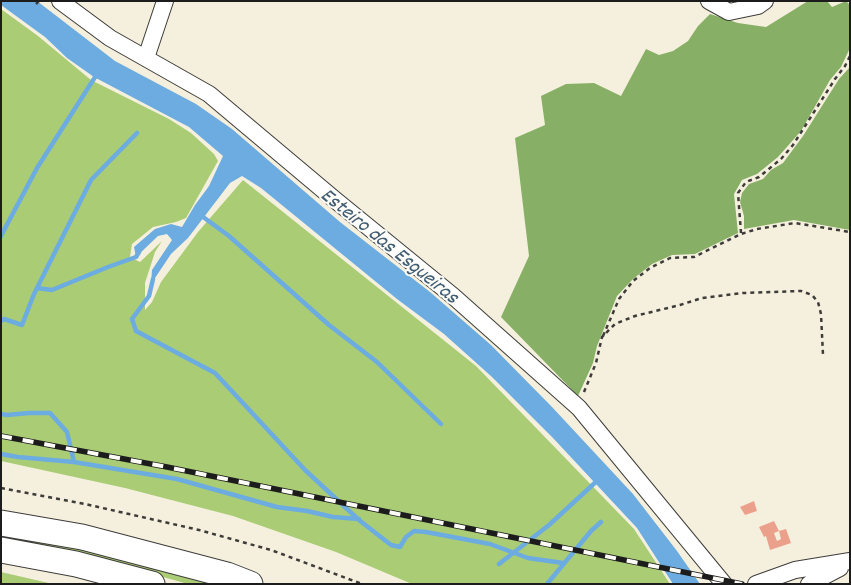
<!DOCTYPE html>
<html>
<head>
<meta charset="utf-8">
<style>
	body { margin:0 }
	#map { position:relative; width:851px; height:585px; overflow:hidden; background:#f5f0de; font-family:Dekko,sans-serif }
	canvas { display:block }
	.frame { position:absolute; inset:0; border:2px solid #1c1c1c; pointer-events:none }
</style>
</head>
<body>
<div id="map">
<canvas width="851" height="585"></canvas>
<div class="frame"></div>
</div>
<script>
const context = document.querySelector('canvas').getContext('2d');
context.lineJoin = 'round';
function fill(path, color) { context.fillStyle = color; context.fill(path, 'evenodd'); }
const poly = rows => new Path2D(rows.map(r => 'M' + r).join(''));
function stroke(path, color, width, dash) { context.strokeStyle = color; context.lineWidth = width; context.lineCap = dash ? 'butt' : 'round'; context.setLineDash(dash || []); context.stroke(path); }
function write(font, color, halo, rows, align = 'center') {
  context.font = font + ' Dekko,sans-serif'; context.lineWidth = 4; context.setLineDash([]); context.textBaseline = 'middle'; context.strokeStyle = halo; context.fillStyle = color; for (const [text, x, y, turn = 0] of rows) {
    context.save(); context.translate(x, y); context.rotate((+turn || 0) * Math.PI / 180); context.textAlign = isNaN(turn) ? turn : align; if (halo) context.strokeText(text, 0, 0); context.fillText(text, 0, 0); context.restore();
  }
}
const green = poly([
	[1,9,38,36,91,80,169,119,191,133,214,154,218,161,186,218,176,222,153,227,132,244,130,257,140,262,162,241,155,252,145,283,145,310,152,302,161,282,198,232,243,180,476,366,634,529,670,584,412,584,336,552,233,516,125,488,1,461],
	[1,531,29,535,218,584,188,584,138,570,1,540],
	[1,572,53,584,1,584]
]);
const forest = poly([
	[808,1,827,1,832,7,846,1,850,5,850,48,841,67,830,80,801,131,778,157,757,174,742,180,734,194,738,233,695,254,672,255,652,264,633,279,617,296,597,346,593,363,578,396,501,317,529,256,515,138,545,125,541,96,566,84,594,83,621,96,646,49,659,55,673,51,688,41,698,26,710,14,738,23,766,27],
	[850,67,850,230,794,220,744,229,744,216,740,202,742,193,749,184,763,179,771,170,783,163,803,136,839,79]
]);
const water = poly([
	[1,1,37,1,115,61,196,104,232,129,340,222,430,292,491,345,552,407,633,494,677,551,700,584,673,584,637,528,553,438,492,377,444,334,397,299,261,188,242,176,230,183,188,238,171,254,151,284,152,270,172,240,167,234,158,236,136,257,134,247,155,229,171,224,182,227,195,205,209,186,223,156,189,127,94,77,67,58,45,37,1,5]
]);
const stream = poly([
	[199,214,229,236,329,325,377,362,441,424],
	[1,236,37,168,97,74],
	[153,279,149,296,132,319,136,331,215,373,305,470,359,520,391,545,400,547,406,537,414,531,426,532,490,544,528,558,563,563],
	[37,288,52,290,108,267,136,257,139,252],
	[1,321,4,319,22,325,34,294,91,180,137,133],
	[1,414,7,415,29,413,50,413,67,432,74,462,177,479,277,507,307,511,333,517,359,519],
	[1,454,18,457,74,462],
	[499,564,549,525,599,479],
	[547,584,591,531,601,522]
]);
const building = poly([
	[754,501,757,511,745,515,740,507],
	[774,521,779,531,774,533,777,541,781,539,779,531,786,529,791,543,770,550,766,536,764,537,759,527]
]);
const path = poly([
	[36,4,39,1],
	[741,233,738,193,746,182,759,177,781,159,793,145,835,79,845,66,850,56],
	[603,336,619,299,633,281,650,268,670,258,694,257,741,234,757,229,795,223,850,232],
	[584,392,596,363,602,337,615,324,635,316,680,305,702,298,743,293,801,291,812,295,818,302,821,314,823,355],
	[1,488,85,504,199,530,271,550,362,584]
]);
const minor = poly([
	[60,1,110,38,209,94,334,199,453,296,579,408,724,584],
	[709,1,729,12,758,6,765,1],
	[146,58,165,1],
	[756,584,795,570,850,561],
	[809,584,840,568]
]);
const highway = poly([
	[1,523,82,537,227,575,250,584],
	[1,550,76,564,152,584]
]);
const rail = poly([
	[1,436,167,467,742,584]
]);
const waterNames = [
	["Esteiro das Esgueiras",388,248,39]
];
fill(green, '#aacc75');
fill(forest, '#87b066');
fill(water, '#6cace0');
stroke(stream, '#6cace0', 4.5);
fill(building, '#eba08c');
stroke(minor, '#3d3c39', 18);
stroke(highway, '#3d3c39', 27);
stroke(path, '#3d3c39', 2.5, [4, 4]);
stroke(minor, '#fff', 16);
stroke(highway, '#fff', 25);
stroke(rail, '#1c1c1c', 5.5);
stroke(rail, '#fdfcf7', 4, [11]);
write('italic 21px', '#405d74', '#fdfcf7', waterNames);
</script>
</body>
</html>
